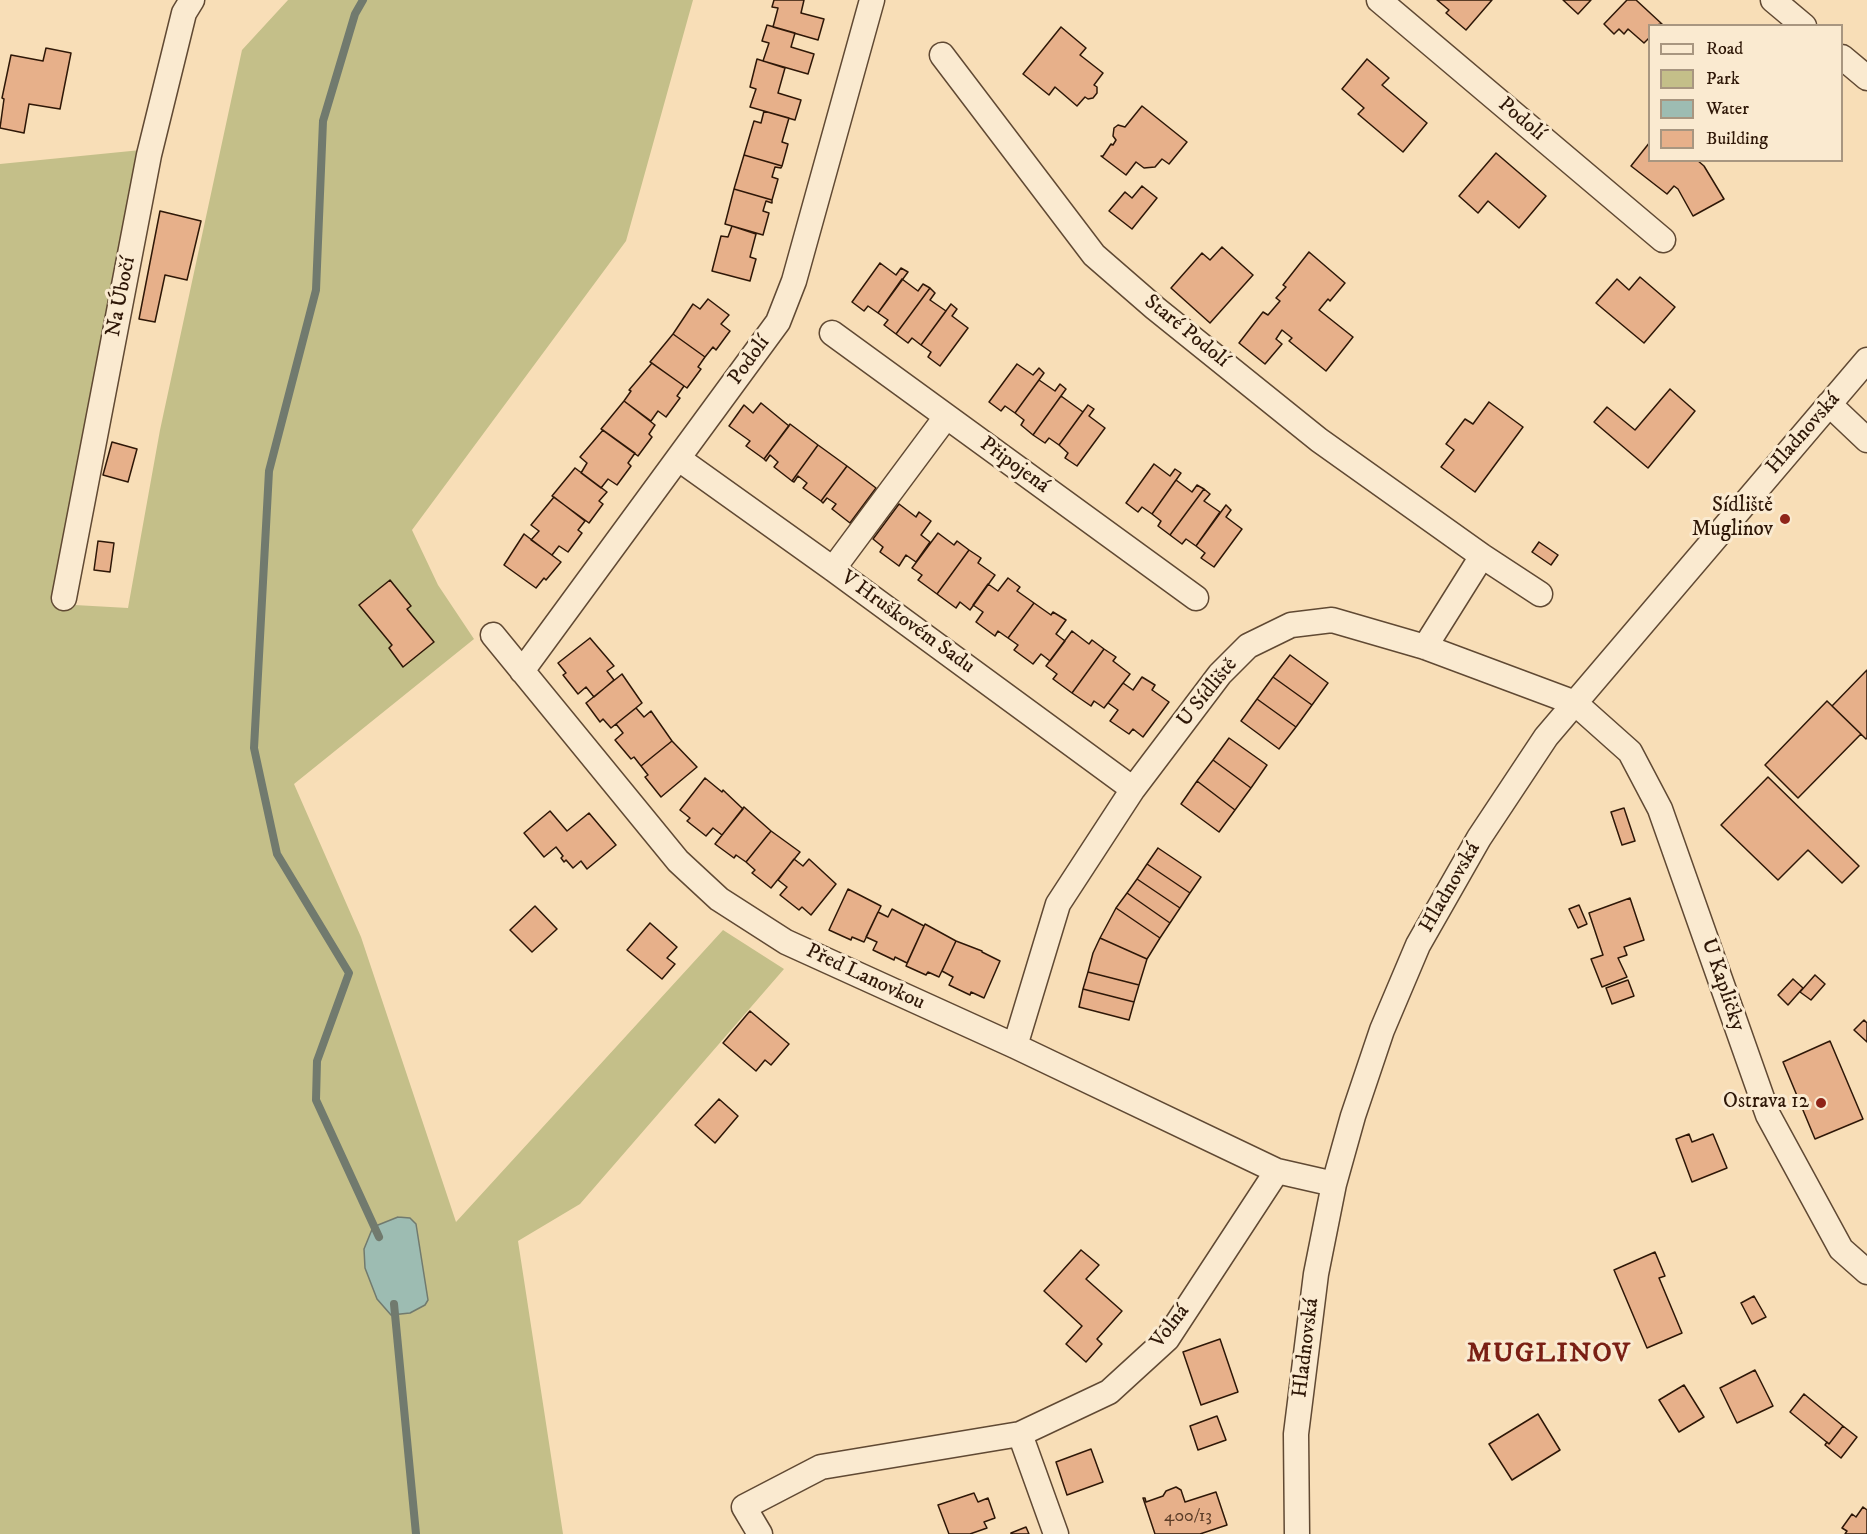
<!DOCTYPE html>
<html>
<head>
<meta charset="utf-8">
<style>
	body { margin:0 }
	#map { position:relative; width:1867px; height:1534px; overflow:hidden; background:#f8deb7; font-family:"IM FELL DW Pica",serif }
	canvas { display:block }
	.legend { position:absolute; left:1648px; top:24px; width:195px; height:138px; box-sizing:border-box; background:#faead0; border:2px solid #a89680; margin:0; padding:8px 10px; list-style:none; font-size:18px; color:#2e1707 }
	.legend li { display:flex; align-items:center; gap:12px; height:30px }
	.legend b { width:30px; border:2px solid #a89680 }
</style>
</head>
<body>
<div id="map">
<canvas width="1867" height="1534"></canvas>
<ul class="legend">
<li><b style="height:8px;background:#faead0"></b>Road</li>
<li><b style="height:16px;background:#c4bf89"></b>Park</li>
<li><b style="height:16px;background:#9dbcb2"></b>Water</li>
<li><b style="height:16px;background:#e7b08a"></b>Building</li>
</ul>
</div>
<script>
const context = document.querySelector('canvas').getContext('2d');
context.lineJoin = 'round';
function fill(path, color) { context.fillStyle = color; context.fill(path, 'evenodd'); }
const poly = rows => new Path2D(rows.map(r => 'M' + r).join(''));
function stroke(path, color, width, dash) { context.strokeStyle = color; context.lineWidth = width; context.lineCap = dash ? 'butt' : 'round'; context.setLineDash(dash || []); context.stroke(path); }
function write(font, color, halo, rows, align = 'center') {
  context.font = font + ' "IM FELL DW Pica",serif'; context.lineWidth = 6; context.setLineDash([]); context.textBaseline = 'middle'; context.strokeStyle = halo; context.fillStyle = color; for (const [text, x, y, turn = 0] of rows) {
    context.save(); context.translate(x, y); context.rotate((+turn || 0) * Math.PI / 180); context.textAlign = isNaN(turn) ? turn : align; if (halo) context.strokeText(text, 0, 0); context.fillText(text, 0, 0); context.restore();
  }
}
const green = poly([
	[288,0,693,0,626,241,412,530,438,585,474,639,294,784,361,937,456,1222,723,930,784,969,580,1204,518,1241,563,1534,0,1534,0,164,141,150,57,604,128,608,160,430,242,50]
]);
const water = poly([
	[398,1217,410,1218,416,1224,428,1300,425,1305,410,1313,391,1315,377,1299,365,1268,364,1249,373,1227,398,1217]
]);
const stream = poly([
	[363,0,355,14,323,121,316,290,269,471,254,748,277,854,349,973,317,1061,316,1100,379,1237],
	[394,1304,416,1534]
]);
const building = poly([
	[774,0,804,0,801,13,824,19,818,40,773,27,778,8,772,7,774,0],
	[1437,0,1492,0,1466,30,1446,13,1449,10,1437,0],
	[1563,0,1591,0,1578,14,1563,0],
	[1627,0,1636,0,1662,24,1650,26,1650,37,1644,43,1628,29,1624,34,1619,29,1614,34,1604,24,1627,0],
	[767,25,795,33,791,47,814,54,808,74,763,61,769,43,762,41,767,25],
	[1061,27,1086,48,1080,55,1103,73,1094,85,1097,87,1097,93,1093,98,1088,99,1085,97,1077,106,1055,87,1049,95,1023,74,1061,27],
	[46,48,71,53,60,109,29,104,24,133,0,128,4,99,2,98,11,55,43,61,46,48],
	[757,59,785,68,778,93,801,100,795,120,750,107,756,89,750,87,757,59],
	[1367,59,1389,78,1382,85,1427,123,1403,152,1358,114,1364,108,1342,89,1367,59],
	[1142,106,1187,142,1169,164,1162,159,1155,167,1144,168,1136,162,1126,175,1101,156,1103,156,1111,144,1113,145,1116,140,1113,136,1114,128,1118,125,1125,127,1142,106],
	[764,111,789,118,782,142,788,144,782,166,744,155,754,121,761,123,764,111],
	[1650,142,1650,160,1697,160,1704,166,1724,199,1693,216,1678,189,1674,186,1667,194,1631,166,1650,142],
	[1496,153,1546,196,1519,228,1488,201,1478,213,1459,196,1496,153],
	[744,155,782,166,781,168,775,167,772,177,778,179,772,200,734,189,744,155],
	[1142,186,1157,198,1132,229,1109,211,1125,192,1132,198,1142,186],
	[734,189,772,200,772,203,766,201,763,211,769,213,763,235,725,224,734,189],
	[160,211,201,221,187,280,165,275,155,322,139,319,160,211],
	[732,226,756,234,750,257,756,259,750,281,712,271,721,236,728,237,732,226],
	[1222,247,1253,275,1210,323,1171,288,1202,253,1210,260,1222,247],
	[1309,252,1345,283,1330,301,1328,299,1319,310,1353,337,1326,371,1289,341,1292,338,1282,330,1276,339,1282,344,1265,364,1239,343,1263,312,1268,315,1280,301,1276,298,1286,287,1283,285,1309,252],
	[880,263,896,275,901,268,908,272,878,313,868,306,864,311,852,302,880,263],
	[1640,277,1675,307,1644,343,1596,303,1617,279,1629,290,1640,277],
	[902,279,918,291,923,284,930,288,896,334,884,325,888,320,878,313,902,279],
	[930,288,935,293,930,300,946,311,921,345,912,338,908,343,896,334,930,288],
	[708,299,729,315,721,324,730,331,716,350,713,347,705,357,673,334,693,304,700,309,708,299],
	[951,304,957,309,952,316,968,328,940,366,928,357,931,352,921,345,951,304],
	[673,334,705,357,698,367,701,369,687,388,650,362,673,334],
	[652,363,684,386,677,396,680,398,666,417,658,411,651,421,624,401,631,391,629,390,652,363],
	[1017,364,1033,375,1039,368,1044,373,1015,413,1005,406,1001,411,989,402,1017,364],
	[1039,380,1055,391,1060,384,1066,389,1033,435,1021,425,1024,420,1015,413,1039,380],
	[1670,389,1695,411,1648,468,1594,422,1607,407,1635,430,1670,389],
	[1061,396,1083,412,1059,445,1049,438,1045,443,1033,435,1061,396],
	[624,401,655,425,649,434,652,437,638,456,601,429,624,401],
	[1489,402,1523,427,1475,492,1441,467,1454,450,1446,444,1465,419,1473,424,1489,402],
	[761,403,789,426,764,459,746,446,750,441,729,426,744,405,753,413,761,403],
	[1088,405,1094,409,1089,416,1105,428,1077,466,1065,458,1068,453,1059,445,1088,405],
	[790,424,818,445,792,481,774,467,778,462,770,455,766,461,764,459,790,424],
	[603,430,635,453,628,463,631,466,617,485,608,479,601,488,581,473,587,463,580,457,603,430],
	[112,442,137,449,128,482,103,475,112,442],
	[818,445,847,466,821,501,803,488,807,483,798,476,794,482,792,481,818,445],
	[1154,464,1170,476,1175,469,1181,473,1152,514,1142,507,1138,512,1126,503,1154,464],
	[847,466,876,488,850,523,832,509,836,504,827,498,823,503,821,501,847,466],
	[575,468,607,492,599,501,603,504,589,523,552,496,575,468],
	[1176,480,1192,492,1197,485,1204,489,1170,535,1158,526,1161,521,1152,514,1176,480],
	[1204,489,1210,494,1204,501,1220,512,1196,546,1186,539,1182,544,1170,535,1204,489],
	[554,497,585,521,578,530,582,533,568,552,559,546,552,555,531,540,539,531,531,525,554,497],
	[899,504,916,517,919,512,931,521,921,535,930,542,916,562,906,555,899,566,880,552,883,547,873,539,899,504],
	[1226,505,1231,510,1226,517,1242,529,1214,567,1201,558,1205,553,1196,546,1226,505],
	[938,533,954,545,957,541,969,550,937,594,918,580,922,575,912,568,938,533],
	[524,534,561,562,546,580,544,578,536,588,504,565,524,534],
	[98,541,114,543,110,572,94,570,98,541],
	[1539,542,1558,555,1551,565,1532,552,1539,542],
	[969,550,981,558,978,563,995,575,970,610,960,602,956,608,937,594,969,550],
	[1008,578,1020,587,1017,591,1034,603,1008,638,998,631,995,636,976,622,983,612,973,605,988,584,998,591,1008,578],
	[390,580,411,606,407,609,434,642,403,667,389,648,392,645,359,605,390,580],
	[1034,603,1051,615,1053,612,1066,620,1056,634,1065,641,1050,661,1041,654,1033,664,1014,650,1018,645,1008,638,1034,603],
	[1072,631,1089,644,1092,640,1104,649,1072,693,1053,679,1057,674,1046,666,1072,631],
	[590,638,614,666,607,671,614,680,594,697,586,687,578,694,563,675,566,673,558,663,590,638],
	[1104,649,1116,657,1113,661,1130,674,1104,708,1094,701,1091,706,1072,693,1104,649],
	[1290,655,1328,683,1312,705,1273,677,1290,655],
	[1867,670,1867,738,1866,739,1832,706,1867,670],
	[622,674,642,703,611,728,603,719,600,722,586,703,622,674],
	[1142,677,1155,685,1152,690,1169,702,1143,737,1133,729,1129,734,1110,721,1118,710,1108,703,1123,683,1133,690,1142,677],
	[1273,677,1312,705,1296,727,1257,699,1273,677],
	[1257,699,1296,727,1279,749,1241,721,1257,699],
	[1827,701,1861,734,1798,798,1765,765,1827,701],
	[636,708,644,717,651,711,672,741,641,766,634,757,631,759,615,740,623,733,616,724,636,708],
	[1229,738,1267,765,1251,788,1213,760,1229,738],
	[672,741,697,767,661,797,645,777,648,775,641,766,672,741],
	[1213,760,1251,788,1235,810,1197,781,1213,760],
	[1768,777,1859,866,1842,883,1808,850,1778,880,1721,825,1768,777],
	[705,778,722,792,723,790,743,809,722,835,713,828,706,836,687,821,690,818,680,810,705,778],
	[1197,781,1235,810,1219,832,1181,804,1197,781],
	[744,807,771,831,746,862,736,855,734,858,715,844,744,807],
	[1624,808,1635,841,1622,845,1611,812,1624,808],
	[550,811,567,831,589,813,616,845,587,869,581,861,573,868,566,860,564,862,561,858,563,856,556,847,544,857,524,833,550,811],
	[771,831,800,852,771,888,752,873,755,870,746,862,771,831],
	[1158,848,1201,877,1190,893,1147,864,1158,848],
	[794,859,803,866,809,859,836,884,811,915,802,907,799,910,780,895,787,887,778,880,794,859],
	[1147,864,1190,893,1180,908,1137,879,1147,864],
	[1137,879,1180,908,1170,923,1127,893,1137,879],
	[848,889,881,906,864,942,852,937,851,940,829,930,848,889],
	[1127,893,1170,923,1160,938,1116,908,1127,893],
	[1630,898,1644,940,1624,947,1627,955,1618,958,1627,977,1602,987,1591,959,1603,955,1589,913,1630,898],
	[1579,905,1587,924,1578,928,1569,909,1579,905],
	[535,906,557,929,532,952,510,930,535,906],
	[1116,908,1160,938,1147,959,1100,938,1116,908],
	[892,909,924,926,907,963,895,957,894,960,873,950,877,942,866,937,878,912,888,917,892,909],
	[650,923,677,947,667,958,675,964,662,979,627,950,650,923],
	[925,924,956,941,939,977,928,972,926,975,906,966,925,924],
	[1100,938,1147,959,1139,985,1088,972,1093,953,1100,938],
	[956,941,982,951,982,952,1000,961,984,998,971,992,970,995,949,985,953,977,942,971,956,941],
	[1088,972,1139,985,1134,1002,1083,989,1088,972],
	[1815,975,1825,984,1811,1000,1800,992,1815,975],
	[1793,979,1803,988,1788,1005,1778,995,1793,979],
	[1628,980,1634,996,1612,1004,1606,988,1628,980],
	[1083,989,1134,1002,1129,1020,1079,1007,1083,989],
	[750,1011,789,1044,771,1065,765,1060,756,1071,723,1043,750,1011],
	[1864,1020,1867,1023,1867,1042,1854,1030,1864,1020],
	[1830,1041,1863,1119,1815,1139,1783,1062,1830,1041],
	[719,1099,738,1116,715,1143,695,1125,719,1099],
	[1689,1134,1692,1142,1713,1134,1727,1168,1692,1182,1676,1139,1689,1134],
	[1081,1250,1099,1265,1086,1279,1122,1311,1097,1339,1102,1344,1086,1362,1066,1344,1082,1326,1044,1291,1081,1250],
	[1655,1252,1665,1276,1659,1278,1682,1333,1647,1348,1614,1270,1655,1252],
	[1754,1296,1766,1317,1752,1324,1741,1303,1754,1296],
	[1220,1339,1238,1392,1201,1405,1183,1352,1220,1339],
	[1755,1370,1773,1406,1737,1423,1720,1388,1755,1370],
	[1684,1385,1704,1417,1679,1432,1659,1400,1684,1385],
	[1804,1394,1843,1426,1829,1444,1790,1412,1804,1394],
	[1538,1414,1560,1450,1512,1480,1489,1444,1538,1414],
	[1217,1416,1226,1440,1198,1450,1190,1426,1217,1416],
	[1843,1426,1857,1437,1841,1458,1825,1445,1827,1442,1829,1444,1843,1426],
	[1091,1449,1103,1482,1067,1495,1056,1462,1091,1449],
	[1176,1487,1181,1490,1185,1502,1216,1492,1227,1525,1200,1534,1155,1534,1143,1498,1145,1498,1146,1502,1163,1496,1166,1491,1176,1487],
	[974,1493,978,1502,988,1498,995,1518,984,1522,987,1528,970,1534,949,1534,938,1505,974,1493],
	[1863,1507,1867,1510,1867,1534,1845,1534,1847,1531,1842,1528,1852,1514,1856,1517,1863,1507],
	[1026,1527,1029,1534,1011,1534,1011,1533,1026,1527]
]);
const street = poly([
	[1379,0,1663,240],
	[1773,0,1804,26],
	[942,55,1094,255,1155,308,1319,440,1482,556,1540,594],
	[1842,57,1867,78],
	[832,333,1196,598],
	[1829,404,1867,440],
	[679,459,833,569,1133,789],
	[833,569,946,417],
	[64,598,149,155,184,13,192,0],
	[493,635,678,861,719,899,786,942,1015,1046,1277,1171,1334,1184],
	[1425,647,1482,556],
	[522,671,778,322,794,281,872,0],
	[1015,1046,1058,904,1133,789,1220,674,1248,646,1291,625,1332,620,1425,647,1575,703,1630,752,1660,809,1768,1115,1841,1249,1867,1272],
	[1020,1434,1056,1534],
	[760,1534,744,1507,821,1467,1020,1434,1109,1392,1167,1339,1277,1171],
	[1297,1534,1296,1434,1316,1274,1334,1184,1353,1116,1382,1030,1418,945,1479,838,1546,737,1867,360]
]);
const markers = [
	[1785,519,6,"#8f2418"],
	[1821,1103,6,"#8f2418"]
];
const numberNames = [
	["400/13",1188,1517]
];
const streetNames = [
	["Podolí",1521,120,40],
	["Na Úbočí",122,297,-79],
	["Staré Podolí",1186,332,39],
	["Podolí",750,361,-54],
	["Hladnovská",1804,434,-49],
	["Připojená",1014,466,36],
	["V Hruškovém Sadu",907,623,36],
	["U Sídliště",1208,693,-51],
	["Hladnovská",1451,888,-60],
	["Před Lanovkou",865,978,25],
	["U Kapličky",1722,985,71],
	["Volná",1171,1327,-52],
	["Hladnovská",1307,1348,-83]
];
const poiNames = [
	["Sídliště",1773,507],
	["Muglinov",1773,531],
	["Ostrava 12",1809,1103]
];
const districtNames = [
	["MUGLINOV",1549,1355]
];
fill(green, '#c4bf89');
fill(water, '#9dbcb2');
stroke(water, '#717a6e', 1.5);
stroke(stream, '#717a6e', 8);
fill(building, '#e7b08a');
stroke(building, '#2e1707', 1.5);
stroke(street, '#604933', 27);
stroke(street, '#faead0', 24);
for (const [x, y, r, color] of markers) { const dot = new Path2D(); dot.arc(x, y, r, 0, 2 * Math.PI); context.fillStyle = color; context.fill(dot); stroke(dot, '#faead0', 2); }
write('18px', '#5c3d28', null, numberNames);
write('21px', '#2e1707', '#faead0', streetNames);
write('21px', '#2e1707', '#faead0', poiNames, 'right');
context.letterSpacing = '1.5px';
write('bold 27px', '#7a1f14', '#faead0', districtNames);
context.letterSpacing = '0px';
</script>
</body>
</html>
